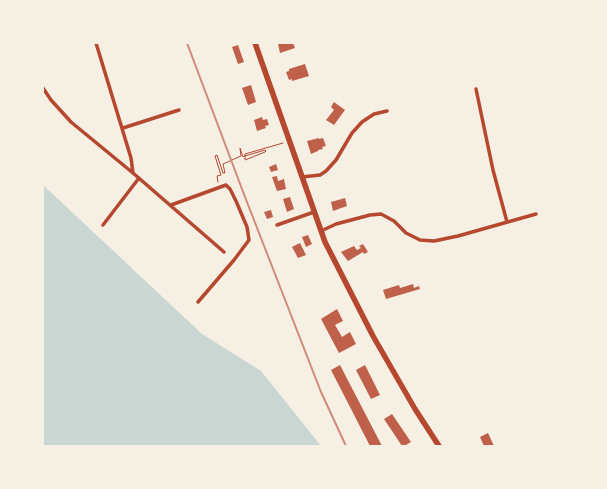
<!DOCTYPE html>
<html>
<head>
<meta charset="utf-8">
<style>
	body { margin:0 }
	#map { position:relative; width:607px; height:489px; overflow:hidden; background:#f6efe4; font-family:Quicksand,sans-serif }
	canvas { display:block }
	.frame { position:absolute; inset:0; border:44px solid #f6efe4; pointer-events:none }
</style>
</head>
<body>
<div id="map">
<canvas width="607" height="489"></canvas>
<div class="frame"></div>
</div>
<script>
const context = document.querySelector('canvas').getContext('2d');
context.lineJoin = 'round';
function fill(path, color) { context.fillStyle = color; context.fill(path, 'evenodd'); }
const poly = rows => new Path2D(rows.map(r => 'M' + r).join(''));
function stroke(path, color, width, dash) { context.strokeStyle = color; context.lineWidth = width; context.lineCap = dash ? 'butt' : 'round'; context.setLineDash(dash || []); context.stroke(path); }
const water = poly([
	[43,185,202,334,261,371,321,446,43,446]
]);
const building = poly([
	[281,43,293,43,295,48,280,53,278,44],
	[238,45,244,62,238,64,232,47],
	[305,64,309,76,292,81,292,79,289,80,286,72,289,71,289,69],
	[251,85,256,102,248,105,242,88],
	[334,102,345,110,334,125,326,120,334,110,331,107],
	[262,117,263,120,267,119,269,125,265,126,266,128,257,131,254,120],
	[319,138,319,139,323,138,326,146,322,147,323,149,318,150,318,151,311,154,307,141],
	[276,164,278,170,271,172,269,167],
	[277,176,278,181,284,179,286,189,277,191,272,177],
	[290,197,294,209,287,212,283,199],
	[345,198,347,206,333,211,331,202],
	[271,210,273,217,267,219,264,212],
	[308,235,312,244,306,247,302,237],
	[300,243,306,255,298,258,292,247],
	[363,244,368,252,364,254,363,252,348,261,341,252,354,246,357,250,361,248,359,246],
	[413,284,414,288,419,286,420,289,386,299,383,290,399,285,400,288],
	[337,309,343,321,335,325,342,337,350,332,356,344,339,353,321,319],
	[340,365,382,446,370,446,331,370],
	[365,365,380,395,371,399,356,370],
	[392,414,411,442,404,446,402,446,384,419],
	[488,433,494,446,484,446,480,437]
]);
const path = poly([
	[218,182,217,176,221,175,215,156,217,155,223,173,225,173,223,164,241,156,240,148,243,157,244,156,245,156,265,150,266,151,265,152,245,160,245,154,283,143]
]);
const minor = poly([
	[96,43,131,158,133,173],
	[43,88,51,100,71,122,133,173,224,252],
	[476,89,493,170,507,222],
	[123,128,179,110],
	[302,177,320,175,326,171,336,160,352,133,362,122,374,114,387,111],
	[171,205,226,185,230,189,236,201,247,227,249,240,234,260,198,302],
	[103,225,139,178],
	[277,225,314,212],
	[321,231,336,224,370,215,381,214,394,221,406,233,420,240,434,241,458,236,536,214]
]);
const primary = poly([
	[255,43,325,242,373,336,415,409,439,446]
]);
const rail = poly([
	[187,43,245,197,321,392,346,446]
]);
fill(water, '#c9d6d2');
fill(building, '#bf614a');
stroke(path, '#b5482f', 1);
stroke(minor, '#b5482f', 3.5);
stroke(primary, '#b5482f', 5.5);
stroke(rail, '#cf8b77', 2);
</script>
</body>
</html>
